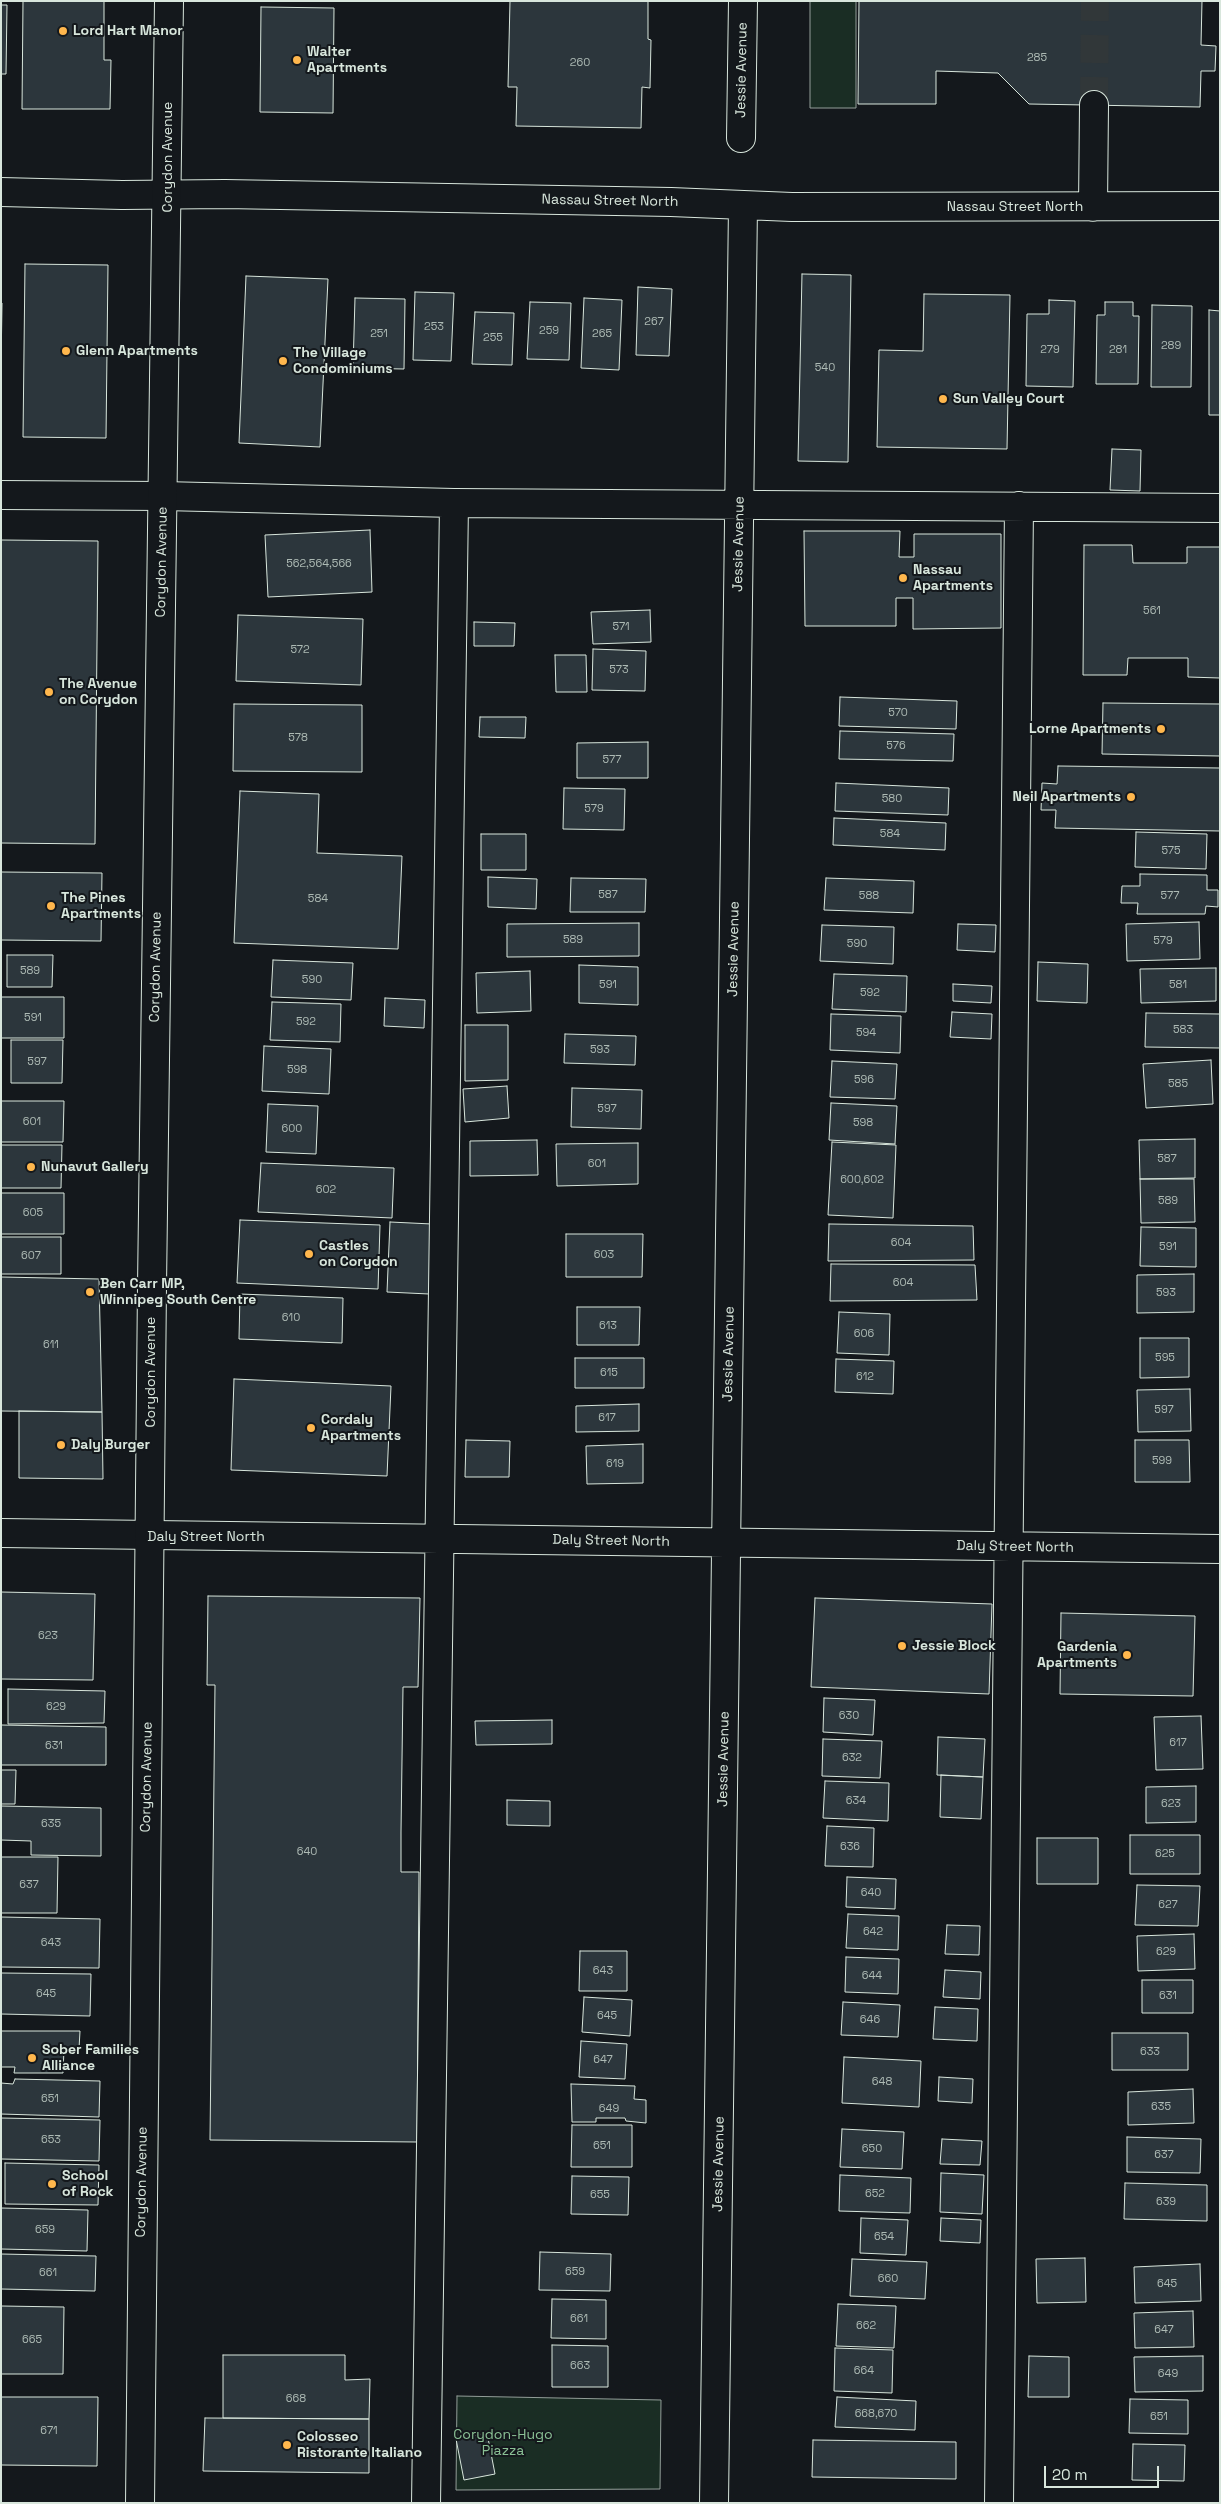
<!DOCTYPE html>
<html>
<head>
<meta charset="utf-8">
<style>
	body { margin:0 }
	#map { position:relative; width:1221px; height:2504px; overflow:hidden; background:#14181c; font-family:"Space Grotesk",sans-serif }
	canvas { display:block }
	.frame { position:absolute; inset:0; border:2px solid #d8e6dc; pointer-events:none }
	.scale { position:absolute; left:1044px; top:2466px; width:115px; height:22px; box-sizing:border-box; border:2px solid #d8e6dc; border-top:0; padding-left:6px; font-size:15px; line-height:18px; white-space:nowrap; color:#d8e6dc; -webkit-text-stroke:4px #14181c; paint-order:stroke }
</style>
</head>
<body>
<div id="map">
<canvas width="1221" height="2504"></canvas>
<div class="frame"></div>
<div class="scale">20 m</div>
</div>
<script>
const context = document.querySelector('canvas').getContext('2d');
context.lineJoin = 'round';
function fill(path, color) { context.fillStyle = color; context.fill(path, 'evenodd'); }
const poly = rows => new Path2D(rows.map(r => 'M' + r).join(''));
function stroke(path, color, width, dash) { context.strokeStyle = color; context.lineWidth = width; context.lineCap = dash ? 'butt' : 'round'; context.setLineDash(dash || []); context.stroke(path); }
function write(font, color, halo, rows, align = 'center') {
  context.font = font + ' "Space Grotesk",sans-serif'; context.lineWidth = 4; context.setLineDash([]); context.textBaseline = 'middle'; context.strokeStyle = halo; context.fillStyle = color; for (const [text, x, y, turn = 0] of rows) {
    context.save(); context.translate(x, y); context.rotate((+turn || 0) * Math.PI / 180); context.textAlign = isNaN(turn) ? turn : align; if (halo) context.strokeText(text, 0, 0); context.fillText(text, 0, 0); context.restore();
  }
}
const green = poly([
	[810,1,856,1,856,108,810,108,810,1],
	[457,2396,661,2400,660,2489,456,2490,457,2396]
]);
const building = poly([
	[23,1,104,1,104,60,111,60,110,109,22,109,23,1],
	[510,1,648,1,648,39,651,40,650,88,642,87,641,128,516,126,517,87,508,87,510,1],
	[859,1,1202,1,1201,45,1216,46,1215,71,1201,71,1200,107,1029,104,998,73,936,71,936,104,858,104,859,1],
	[1,5,7,5,6,74,1,74,1,5],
	[261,7,334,8,333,113,260,112,261,7],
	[25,264,108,265,106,438,23,437,25,264],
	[802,274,851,275,848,462,798,461,802,274],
	[246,276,328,279,320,447,239,443,246,276],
	[638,287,672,289,669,356,636,355,638,287],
	[415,292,454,293,451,361,413,360,415,292],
	[924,294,1010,295,1007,449,877,447,879,350,923,351,924,294],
	[355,298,405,299,404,369,353,368,355,298],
	[584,298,622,300,619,370,581,368,584,298],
	[1049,300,1075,301,1073,387,1026,386,1027,314,1049,314,1049,300],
	[530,302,571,303,569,360,527,359,530,302],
	[1105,302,1133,302,1133,316,1139,316,1138,384,1096,384,1097,315,1105,315,1105,302],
	[1,303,2,303,1,367,1,303],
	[1152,305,1192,306,1191,387,1151,387,1152,305],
	[1209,310,1220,311,1220,415,1209,415,1209,310],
	[475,312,514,313,512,365,472,364,475,312],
	[1112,449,1141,450,1140,491,1110,490,1112,449],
	[370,530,372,592,268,597,265,535,370,530],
	[804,531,900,531,899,557,914,557,914,534,1001,534,1001,628,913,629,913,598,896,598,896,626,805,626,804,531],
	[1,540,98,541,95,844,1,843,1,540],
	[1084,545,1132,545,1133,563,1187,563,1187,547,1220,547,1220,678,1188,677,1188,658,1128,658,1127,675,1083,675,1084,545],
	[650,610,651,642,593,644,591,612,650,610],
	[238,615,363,619,361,685,236,681,238,615],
	[474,622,515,623,514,646,474,646,474,622],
	[593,649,646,651,645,691,592,690,593,649],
	[555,655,586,655,587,692,556,692,555,655],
	[840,697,957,701,956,729,839,726,840,697],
	[1103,703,1220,704,1220,756,1102,754,1103,703],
	[234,704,362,705,362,772,233,771,234,704],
	[480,717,526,717,525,738,479,737,480,717],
	[840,731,954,734,953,761,839,759,840,731],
	[648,742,648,778,577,778,577,743,648,742],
	[1058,766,1220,768,1220,831,1055,828,1056,810,1041,810,1042,783,1057,784,1058,766],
	[836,783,949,788,948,815,835,811,836,783],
	[564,788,625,789,624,830,563,829,564,788],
	[240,791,319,794,317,853,402,856,398,949,234,943,240,791],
	[834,818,946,823,945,850,833,845,834,818],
	[1136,832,1207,834,1206,869,1135,867,1136,832],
	[481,834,526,834,526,870,481,870,481,834],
	[1,872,102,873,101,941,1,940,1,872],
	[1140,874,1207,875,1207,890,1218,890,1218,907,1206,906,1205,914,1137,914,1138,903,1121,903,1122,886,1140,886,1140,874],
	[488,877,537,879,536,909,488,907,488,877],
	[571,878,646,879,645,912,570,912,571,878],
	[826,878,914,881,913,913,824,910,826,878],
	[1199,922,1200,959,1127,961,1126,924,1199,922],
	[639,923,639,956,507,957,507,924,639,923],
	[958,924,996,925,995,952,957,950,958,924],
	[822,925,894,927,893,964,820,961,822,925],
	[7,955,53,955,52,987,7,987,7,955],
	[273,960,353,963,351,1000,271,997,273,960],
	[1038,962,1088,964,1087,1003,1037,1001,1038,962],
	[579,965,638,967,638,1005,579,1003,579,965],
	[1216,968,1216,1001,1141,1003,1140,969,1216,968],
	[530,971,531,1011,477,1013,476,973,530,971],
	[834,974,907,976,906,1012,832,1009,834,974],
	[953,984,992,986,991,1003,953,1001,953,984],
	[1,997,64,997,64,1038,1,1038,1,997],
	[385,998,425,1000,424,1028,384,1026,385,998],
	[272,1002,341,1004,340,1042,270,1040,272,1002],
	[952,1012,992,1014,991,1039,950,1037,952,1012],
	[1146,1013,1220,1014,1220,1048,1145,1047,1146,1013],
	[831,1014,901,1016,900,1053,830,1050,831,1014],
	[465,1025,508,1025,508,1080,465,1081,465,1025],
	[565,1034,636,1036,635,1065,564,1063,565,1034],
	[11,1040,63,1040,62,1083,11,1083,11,1040],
	[264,1046,331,1049,329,1094,262,1091,264,1046],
	[1211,1060,1213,1104,1146,1108,1143,1064,1211,1060],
	[832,1061,897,1064,895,1099,830,1097,832,1061],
	[507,1086,509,1118,465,1122,463,1089,507,1086],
	[572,1088,642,1090,641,1129,571,1127,572,1088],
	[1,1101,64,1101,63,1142,1,1142,1,1101],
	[831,1103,897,1106,895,1144,829,1140,831,1103],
	[268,1104,318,1106,316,1154,266,1152,268,1104],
	[1195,1139,1195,1178,1140,1179,1139,1140,1195,1139],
	[537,1140,538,1175,470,1176,470,1141,537,1140],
	[832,1142,896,1145,893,1218,828,1215,832,1142],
	[638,1143,638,1184,557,1186,556,1144,638,1143],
	[1,1145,62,1145,61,1188,1,1188,1,1145],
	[261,1163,394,1168,392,1218,258,1212,261,1163],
	[1140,1179,1194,1179,1195,1222,1141,1223,1140,1179],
	[1,1193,64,1193,64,1234,1,1234,1,1193],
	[240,1220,380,1225,378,1289,237,1283,240,1220],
	[390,1222,432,1224,429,1294,387,1292,390,1222],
	[829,1224,973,1226,974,1260,828,1261,829,1224],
	[1141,1227,1196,1228,1196,1267,1140,1266,1141,1227],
	[566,1234,643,1234,642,1277,566,1277,566,1234],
	[1,1237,61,1237,61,1274,1,1274,1,1237],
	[831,1264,975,1265,977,1300,830,1301,831,1264],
	[1194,1274,1194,1312,1137,1313,1137,1275,1194,1274],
	[1,1277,99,1279,102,1412,1,1411,1,1277],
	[240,1294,343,1298,342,1343,239,1339,240,1294],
	[577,1307,640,1307,639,1345,577,1345,577,1307],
	[839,1312,890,1314,889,1355,837,1353,839,1312],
	[1140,1338,1189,1338,1189,1377,1140,1378,1140,1338],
	[575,1358,644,1358,644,1388,575,1388,575,1358],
	[836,1359,894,1361,893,1394,835,1392,836,1359],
	[234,1379,391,1386,387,1476,231,1470,234,1379],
	[1190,1389,1191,1431,1138,1432,1137,1390,1190,1389],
	[639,1404,639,1431,576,1432,576,1406,639,1404],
	[19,1411,102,1412,103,1479,19,1478,19,1411],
	[466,1440,510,1441,509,1477,465,1477,466,1440],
	[1135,1440,1189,1440,1190,1482,1135,1482,1135,1440],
	[643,1444,643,1483,587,1484,586,1446,643,1444],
	[1,1592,95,1594,93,1680,1,1679,1,1592],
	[208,1596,420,1598,418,1687,403,1687,401,1832,401,1872,419,1872,417,2142,210,2140,215,1685,207,1685,208,1596],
	[815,1598,992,1604,989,1694,811,1687,815,1598],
	[1061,1613,1195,1616,1193,1696,1060,1694,1061,1613],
	[8,1689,105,1691,104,1723,8,1724,8,1689],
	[824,1698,875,1700,873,1735,823,1732,824,1698],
	[1201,1716,1203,1769,1156,1770,1154,1717,1201,1716],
	[552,1720,552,1744,476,1745,475,1721,552,1720],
	[1,1725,106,1727,106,1765,1,1765,1,1725],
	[938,1737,985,1739,983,1777,937,1775,938,1737],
	[823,1739,882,1741,880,1778,822,1776,823,1739],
	[1,1770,16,1770,15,1804,1,1804,1,1770],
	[941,1775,983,1777,981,1819,940,1817,941,1775],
	[825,1781,889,1783,888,1821,823,1818,825,1781],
	[1196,1786,1196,1822,1146,1823,1146,1787,1196,1786],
	[507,1800,550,1801,550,1826,507,1825,507,1800],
	[1,1806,101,1808,101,1856,31,1855,31,1841,1,1840,1,1806],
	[827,1826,874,1828,873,1867,825,1866,827,1826],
	[1130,1835,1200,1835,1200,1874,1130,1874,1130,1835],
	[1037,1838,1098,1838,1098,1884,1037,1884,1037,1838],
	[1,1857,58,1857,57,1913,1,1913,1,1857],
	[847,1877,896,1879,895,1909,846,1907,847,1877],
	[1137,1885,1200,1886,1198,1926,1135,1925,1137,1885],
	[848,1914,899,1916,898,1950,846,1948,848,1914],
	[1,1917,100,1919,99,1968,1,1967,1,1917],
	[947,1925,980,1926,979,1955,945,1954,947,1925],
	[1194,1934,1195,1969,1138,1971,1137,1936,1194,1934],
	[580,1951,627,1951,627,1991,579,1991,580,1951],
	[846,1957,899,1959,898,1994,845,1992,846,1957],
	[945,1970,981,1972,980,1999,943,1997,945,1970],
	[1,1973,91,1974,90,2016,1,2014,1,1973],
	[1142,1980,1193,1980,1193,2013,1142,2013,1142,1980],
	[584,1997,632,2000,630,2036,582,2032,584,1997],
	[843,2002,900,2005,898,2037,841,2035,843,2002],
	[935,2007,978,2009,977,2041,933,2039,935,2007],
	[1,2031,80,2031,79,2049,64,2049,63,2073,14,2073,15,2067,1,2067,1,2031],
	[1112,2033,1188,2033,1188,2070,1112,2070,1112,2033],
	[581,2041,627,2044,625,2079,579,2077,581,2041],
	[844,2057,921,2061,919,2107,842,2103,844,2057],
	[939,2077,973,2079,972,2103,938,2101,939,2077],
	[15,2079,100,2081,99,2117,1,2114,1,2083,13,2084,15,2079],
	[571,2084,635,2086,634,2099,646,2100,646,2123,626,2121,625,2118,596,2118,596,2122,572,2122,571,2084],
	[1193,2089,1194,2123,1128,2125,1128,2092,1193,2089],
	[1,2118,100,2120,99,2161,1,2159,1,2118],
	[572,2125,632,2125,632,2167,571,2167,572,2125],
	[842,2129,904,2132,902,2169,840,2167,842,2129],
	[1127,2137,1201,2139,1200,2173,1127,2172,1127,2137],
	[942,2139,982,2141,980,2165,940,2164,942,2139],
	[5,2163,99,2165,98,2205,5,2204,5,2163],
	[941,2173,984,2175,982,2214,940,2212,941,2173],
	[840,2175,911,2178,910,2213,839,2211,840,2175],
	[572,2176,629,2177,628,2215,571,2214,572,2176],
	[1125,2183,1207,2185,1207,2221,1124,2219,1125,2183],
	[1,2208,88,2210,87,2251,1,2249,1,2208],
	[861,2218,908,2220,906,2255,860,2253,861,2218],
	[941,2218,981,2220,980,2243,940,2241,941,2218],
	[540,2252,611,2254,610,2291,539,2290,540,2252],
	[1,2254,96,2256,95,2291,1,2289,1,2254],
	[1085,2258,1086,2302,1037,2303,1036,2259,1085,2258],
	[852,2259,927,2262,925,2299,850,2296,852,2259],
	[1200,2264,1201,2301,1135,2303,1134,2267,1200,2264],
	[552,2299,606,2300,606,2339,551,2338,552,2299],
	[838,2304,896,2306,894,2348,836,2346,838,2304],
	[1,2306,64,2307,63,2374,1,2374,1,2306],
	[1193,2311,1194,2347,1135,2348,1134,2313,1193,2311],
	[552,2345,608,2346,608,2387,552,2387,552,2345],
	[835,2348,893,2350,892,2393,834,2391,835,2348],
	[223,2355,345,2355,345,2380,370,2379,369,2419,223,2418,223,2355],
	[1029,2356,1069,2357,1069,2397,1028,2397,1029,2356],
	[1203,2356,1203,2391,1135,2392,1134,2357,1203,2356],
	[1,2397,98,2397,97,2466,1,2465,1,2397],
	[837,2397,916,2401,915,2430,835,2427,837,2397],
	[1130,2399,1188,2400,1188,2434,1129,2433,1130,2399],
	[205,2418,369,2419,369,2473,203,2471,205,2418],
	[487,2433,495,2474,464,2480,456,2439,487,2433],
	[813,2440,956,2442,956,2479,812,2477,813,2440],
	[1133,2444,1185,2445,1184,2481,1132,2480,1133,2444]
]);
const minorTunnel = poly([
	[1094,105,1095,1]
]);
const minor = poly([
	[741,138,743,1],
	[1,192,122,195,225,194,671,202,792,207,1220,206],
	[1093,207,1094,105],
	[1,495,163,496,454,503,1220,508],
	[1,1533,1220,1549],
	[426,2503,454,503],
	[714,2503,743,205],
	[999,2503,1019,506]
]);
const major = poly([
	[140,2503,152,1285,169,1]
]);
const markers = [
	[63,31,5,"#ffb74d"],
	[297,60,5,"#ffb74d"],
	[66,351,5,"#ffb74d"],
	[283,361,5,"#ffb74d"],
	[943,399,5,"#ffb74d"],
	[903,578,5,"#ffb74d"],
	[49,692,5,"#ffb74d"],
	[1161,729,5,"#ffb74d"],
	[1131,797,5,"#ffb74d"],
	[51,906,5,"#ffb74d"],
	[31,1167,5,"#ffb74d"],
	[309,1254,5,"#ffb74d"],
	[90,1292,5,"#ffb74d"],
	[311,1428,5,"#ffb74d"],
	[61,1445,5,"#ffb74d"],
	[902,1646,5,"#ffb74d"],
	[1127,1655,5,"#ffb74d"],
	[32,2058,5,"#ffb74d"],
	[52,2184,5,"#ffb74d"],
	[287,2445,5,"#ffb74d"]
];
const numberNames = [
	["285",1037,58],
	["260",580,63],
	["267",654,322],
	["253",434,327],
	["259",549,331],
	["251",379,334],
	["265",602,334],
	["255",493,338],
	["289",1171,346],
	["279",1050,350],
	["281",1118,350],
	["540",825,368],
	["562,564,566",319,564],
	["561",1152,611],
	["571",621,627],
	["572",300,650],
	["573",619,670],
	["570",898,713],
	["578",298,738],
	["576",896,746],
	["577",612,760],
	["580",892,799],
	["579",594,809],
	["584",890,834],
	["575",1171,851],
	["587",608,895],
	["588",869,896],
	["577",1170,896],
	["584",318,899],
	["589",573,940],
	["579",1163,941],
	["590",857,944],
	["589",30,971],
	["590",312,980],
	["591",608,985],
	["581",1178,985],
	["592",870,993],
	["591",33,1018],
	["592",306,1022],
	["583",1183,1030],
	["594",866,1033],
	["593",600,1050],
	["597",37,1062],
	["598",297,1070],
	["596",864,1080],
	["585",1178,1084],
	["597",607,1109],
	["601",32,1122],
	["598",863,1123],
	["600",292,1129],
	["587",1167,1159],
	["601",597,1164],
	["600,602",862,1180],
	["602",326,1190],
	["589",1168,1201],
	["605",33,1213],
	["604",901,1243],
	["591",1168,1247],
	["603",604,1255],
	["607",31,1256],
	["604",903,1283],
	["593",1166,1293],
	["610",291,1318],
	["613",608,1326],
	["606",864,1334],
	["611",51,1345],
	["595",1165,1358],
	["615",609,1373],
	["612",865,1377],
	["597",1164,1410],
	["617",607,1418],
	["599",1162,1461],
	["619",615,1464],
	["623",48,1636],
	["629",56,1707],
	["630",849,1716],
	["617",1178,1743],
	["631",54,1746],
	["632",852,1758],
	["634",856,1801],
	["623",1171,1804],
	["635",51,1824],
	["636",850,1847],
	["640",307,1852],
	["625",1165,1854],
	["637",29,1885],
	["640",871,1893],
	["627",1168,1905],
	["642",873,1932],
	["643",51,1943],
	["629",1166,1952],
	["643",603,1971],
	["644",872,1976],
	["645",46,1994],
	["631",1168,1996],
	["645",607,2016],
	["646",870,2020],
	["633",1150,2052],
	["647",603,2060],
	["648",882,2082],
	["651",50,2099],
	["635",1161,2107],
	["649",609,2109],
	["653",51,2140],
	["651",602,2146],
	["650",872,2149],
	["637",1164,2155],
	["652",875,2194],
	["655",600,2195],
	["639",1166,2202],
	["659",45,2230],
	["654",884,2237],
	["659",575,2272],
	["661",48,2273],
	["660",888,2279],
	["645",1167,2284],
	["661",579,2319],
	["662",866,2326],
	["647",1164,2330],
	["665",32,2340],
	["663",580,2366],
	["664",864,2371],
	["649",1168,2374],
	["668",296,2399],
	["668,670",876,2414],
	["651",1159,2417],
	["671",49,2431]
];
const poiNames = [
	["Lord Hart Manor",73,31],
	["Walter",307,52],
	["Apartments",307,68],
	["Glenn Apartments",76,351],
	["The Village",293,353],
	["Condominiums",293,369],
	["Sun Valley Court",953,399],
	["Nassau",913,570],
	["Apartments",913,586],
	["The Avenue",59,684],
	["on Corydon",59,700],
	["Lorne Apartments",1151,729,"right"],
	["Neil Apartments",1121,797,"right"],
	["The Pines",61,898],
	["Apartments",61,914],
	["Nunavut Gallery",41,1167],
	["Castles",319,1246],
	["on Corydon",319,1262],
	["Ben Carr MP,",100,1284],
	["Winnipeg South Centre",100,1300],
	["Cordaly",321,1420],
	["Apartments",321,1436],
	["Daly Burger",71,1445],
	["Jessie Block",912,1646],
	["Gardenia",1117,1647,"right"],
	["Apartments",1117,1663,"right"],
	["Sober Families",42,2050],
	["Alliance",42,2066],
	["School",62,2176],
	["of Rock",62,2192],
	["Colosseo",297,2437],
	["Ristorante Italiano",297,2453]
];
const streetNames = [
	["Jessie Avenue",742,70,-89],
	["Corydon Avenue",168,157,-90],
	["Nassau Street North",610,201,1],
	["Nassau Street North",1015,207],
	["Jessie Avenue",739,544,-89],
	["Corydon Avenue",162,562,-89],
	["Jessie Avenue",734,949,-89],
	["Corydon Avenue",156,967,-89],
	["Jessie Avenue",729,1354,-89],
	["Corydon Avenue",151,1372,-90],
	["Daly Street North",206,1537],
	["Daly Street North",611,1541,1],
	["Daly Street North",1015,1547,1],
	["Jessie Avenue",724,1759,-89],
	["Corydon Avenue",147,1777,-89],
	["Jessie Avenue",719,2164,-89],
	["Corydon Avenue",142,2182,-89]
];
const parkNames = [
	["Corydon-Hugo",503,2435],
	["Piazza",503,2451]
];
fill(green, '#1a2d24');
stroke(green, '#939e99', 1);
fill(building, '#2c363c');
stroke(building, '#d8e6dc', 1);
stroke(minorTunnel, '#313739', 28, [28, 14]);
stroke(minor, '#d8e6dc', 30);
stroke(major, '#d8e6dc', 30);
stroke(minor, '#14181c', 28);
stroke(major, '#14181c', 28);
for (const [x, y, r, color] of markers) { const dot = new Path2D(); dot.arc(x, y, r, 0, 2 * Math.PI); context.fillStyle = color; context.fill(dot); stroke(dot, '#14181c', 2); }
write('11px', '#adbab4', null, numberNames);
write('bold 14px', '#d8e6dc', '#14181c', poiNames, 'left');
write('14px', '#d8e6dc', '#14181c', streetNames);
write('14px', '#8ac095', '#14181c', parkNames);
</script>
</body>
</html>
